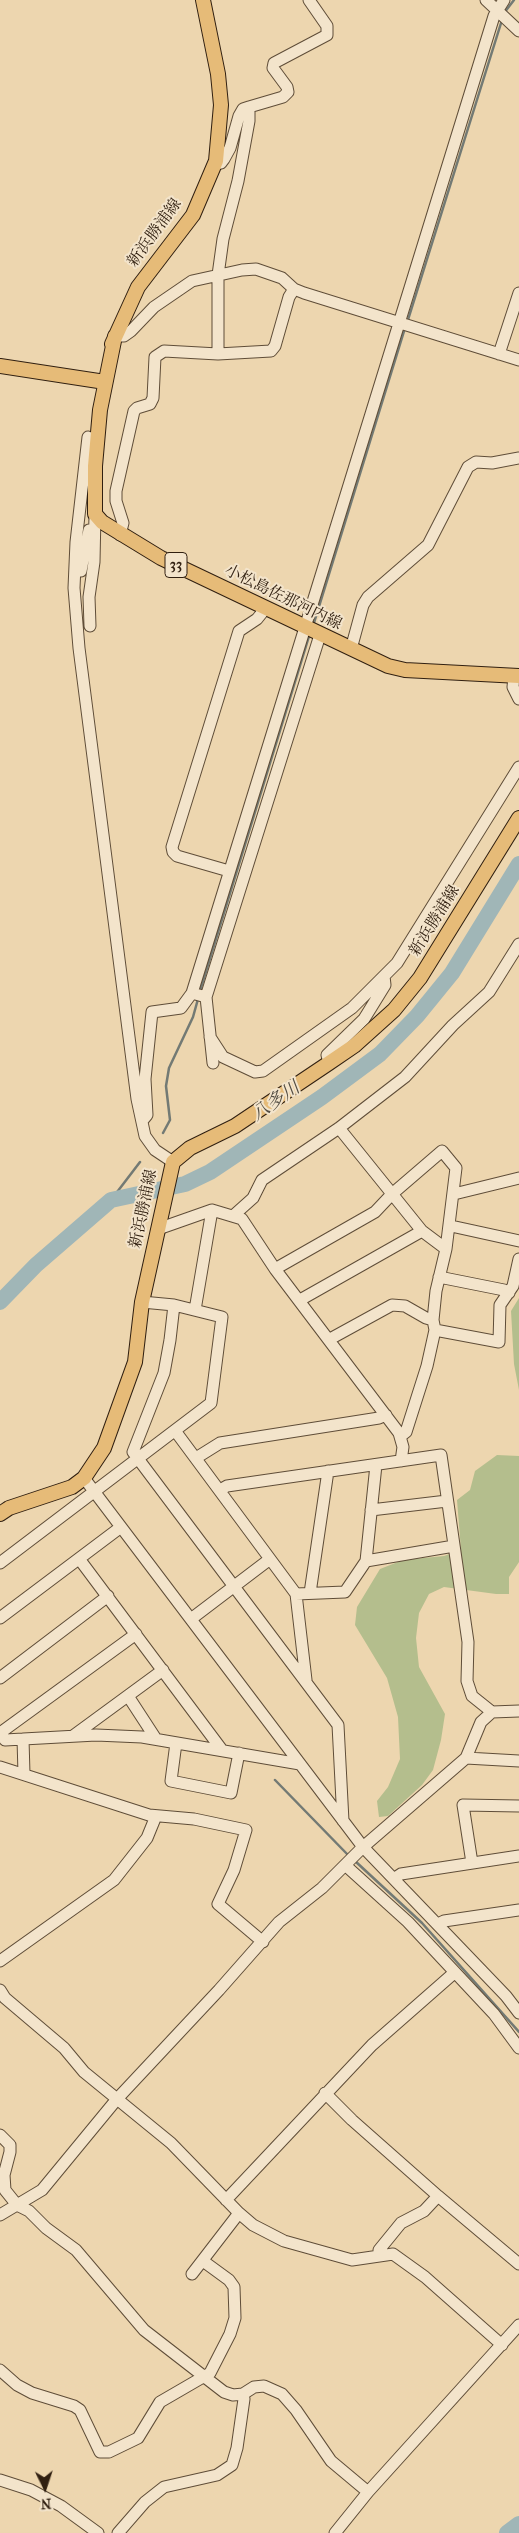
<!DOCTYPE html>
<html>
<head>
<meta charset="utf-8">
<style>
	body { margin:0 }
	#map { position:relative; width:519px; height:2533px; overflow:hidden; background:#edd6af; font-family:"IM FELL French Canon",serif }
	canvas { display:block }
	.north { position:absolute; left:20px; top:2463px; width:50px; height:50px; -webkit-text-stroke:4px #f3e4cb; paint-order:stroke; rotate:176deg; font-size:14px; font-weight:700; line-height:20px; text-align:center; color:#301f10 }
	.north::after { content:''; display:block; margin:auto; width:18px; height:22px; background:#301f10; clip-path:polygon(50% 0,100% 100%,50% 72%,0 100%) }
</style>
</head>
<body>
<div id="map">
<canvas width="519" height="2533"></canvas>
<div class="north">N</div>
</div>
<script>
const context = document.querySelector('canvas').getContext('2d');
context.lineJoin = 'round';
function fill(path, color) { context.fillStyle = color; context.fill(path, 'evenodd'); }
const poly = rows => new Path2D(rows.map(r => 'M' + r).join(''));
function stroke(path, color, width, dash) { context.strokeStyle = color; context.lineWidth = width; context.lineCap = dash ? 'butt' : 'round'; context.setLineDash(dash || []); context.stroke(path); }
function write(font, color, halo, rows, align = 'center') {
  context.font = font + ' "IM FELL French Canon","Noto Serif JP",serif'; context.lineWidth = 4; context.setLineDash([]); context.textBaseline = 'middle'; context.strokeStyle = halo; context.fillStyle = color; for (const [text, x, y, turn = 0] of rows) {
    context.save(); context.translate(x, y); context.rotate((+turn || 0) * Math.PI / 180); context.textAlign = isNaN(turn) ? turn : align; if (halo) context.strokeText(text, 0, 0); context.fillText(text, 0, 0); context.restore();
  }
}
const green = poly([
	[519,1298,519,1390,514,1364,511,1311],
	[497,1455,519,1456,519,1562,509,1577,509,1594,496,1594,444,1587,429,1594,419,1613,416,1638,419,1667,445,1714,441,1740,433,1770,422,1785,388,1816,379,1817,377,1801,388,1787,400,1759,398,1717,387,1678,355,1625,357,1607,380,1569,403,1560,444,1556,461,1550,457,1500,470,1490,475,1471]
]);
const stream = poly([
	[504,13,514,0],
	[407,323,502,20],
	[313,626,405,328],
	[200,991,310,633],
	[163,1133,170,1120,166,1086,169,1068,193,1017,198,999],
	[111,1200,140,1162],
	[275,1780,349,1856],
	[355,1861,422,1923,519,2032]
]);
const river = poly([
	[0,1302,36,1265,111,1200,185,1184,210,1172,322,1097,380,1054,417,1016,452,973,519,864],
	[507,2533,519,2524]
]);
const minor = poly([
	[486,0,519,31],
	[214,164,221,163,224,159,230,148,239,116,243,109,249,107],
	[294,289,289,297,275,346,271,351,218,354,218,275,223,239,238,181,249,121,249,107,283,97,288,92,287,87,273,68,274,63,327,35,327,26,309,0],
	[115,336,124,336,131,331,154,307,192,281,242,270,256,269,282,278,294,289,304,293,519,360],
	[499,354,519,293],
	[88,437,76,542,74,588,79,648,137,1099,145,1136,155,1150,173,1162],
	[120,535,123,523,116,501,116,491,134,411,137,408,150,404,153,398,155,357,164,351,218,354],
	[81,571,89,530],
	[90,626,89,597,94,562,95,514],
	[351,649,363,605,368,597,428,545,468,467,476,462,492,463,519,458],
	[514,676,513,687,519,699],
	[229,871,177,856,173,852,172,847,239,631,257,619,265,609],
	[192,993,494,16,504,0],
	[206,997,320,635],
	[210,1037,223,1057,255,1072,263,1071,352,1008,397,963,519,767],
	[329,1063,327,1055,364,1019,385,985,384,976],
	[142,1121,147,1115,145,1079,152,1012,181,1008,192,993,206,997,213,1063],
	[339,1128,422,1231,446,1249,436,1291,433,1320,435,1330,427,1366,406,1432,401,1436],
	[454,1194,519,1178],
	[234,1215,253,1198,262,1180,339,1128,405,1077,453,1025,489,992,519,944],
	[451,1226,519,1241],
	[158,1229,212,1210,242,1219,275,1269,399,1433,403,1447,401,1461],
	[275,1269,375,1212,392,1194,442,1151,456,1168,446,1249],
	[439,1277,504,1290,509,1293],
	[300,1300,422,1231],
	[174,1305,170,1340,164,1373,133,1452,338,1725,343,1821],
	[195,1310,212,1210],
	[435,1330,499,1342,500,1305,513,1286,519,1259],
	[330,1339,392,1305,405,1306,426,1318,433,1320],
	[176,1432,296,1594,306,1680],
	[196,1458,220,1443,379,1418,386,1415],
	[84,1478,363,1847,506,1996,519,2013],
	[220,1490,227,1486,441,1455,468,1642,467,1681,472,1696,492,1712],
	[371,1510,447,1501],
	[80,1560,222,1750],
	[366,1561,376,1465],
	[0,1563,211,1403,222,1317,174,1305,142,1302],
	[310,1593,328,1471],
	[296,1594,345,1592,366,1561,454,1546],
	[0,1618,121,1527],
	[191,1619,270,1559],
	[0,1678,108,1596],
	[128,1696,156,1739],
	[0,1733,136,1634],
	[0,1734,5,1740,96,1735,142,1737,300,1764],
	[73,1736,163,1670],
	[23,1739,24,1774],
	[176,1743,171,1781,231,1793,239,1753],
	[466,1758,519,1761],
	[0,1767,149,1815,194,1819,246,1830,234,1870,218,1904,263,1942],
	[472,1863,463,1805,519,1806],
	[345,1865,408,1922,494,2014,519,2048],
	[395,1878,401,1874,519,1856],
	[438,1924,444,1921,519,1910],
	[0,1961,114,1880,147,1838,156,1816],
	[0,1990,5,1998,64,2048,84,2072,171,2143,239,2213],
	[325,2093,352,2120,438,2196],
	[0,2135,10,2145,10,2152,4,2175,5,2190,17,2205,29,2211,46,2228,76,2250,144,2330,224,2392,233,2395,243,2394,254,2387,264,2386,282,2394,296,2410,331,2461,368,2492],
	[226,2200,372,2045,454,1973],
	[0,2215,42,2190,117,2099,219,1990,279,1922,322,1888,363,1847,466,1758,481,1722,492,1712,519,1711],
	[379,2255,379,2250,401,2223,424,2211,438,2196,519,2264],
	[192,2274,239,2213,253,2225,284,2241,352,2260,393,2254,425,2277,502,2345],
	[0,2370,17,2385,32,2393,74,2406,80,2410,100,2452,109,2452,138,2438,160,2402,210,2373,230,2334,235,2318,234,2287,229,2280,203,2261],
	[0,2480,31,2490,61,2506,98,2533],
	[118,2533,145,2502,164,2487,217,2475,232,2465,237,2448,244,2399,243,2394],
	[335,2533,368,2492,519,2325]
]);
const major = poly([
	[115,336,100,410,95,466,95,514,102,522,161,558,388,666,405,670,519,676],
	[112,344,138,287,193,215,216,161,221,105,218,74,203,0],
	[0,366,105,382],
	[0,1514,9,1508,72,1487,84,1478,104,1448,135,1362,142,1302,173,1162,190,1148,235,1126,329,1063,354,1046,394,1010,420,978,519,818]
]);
const shields = [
	[176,565,22]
];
const shieldNames = [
	["33",176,565]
];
const streetNames = [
	["新浜勝浦線",155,233,-54],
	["小松島佐那河内線",283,598,26],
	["新浜勝浦線",435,921,-58],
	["新浜勝浦線",144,1209,-78]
];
const waterNames = [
	["八多川",276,1102,-35]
];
fill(green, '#b4be8d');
stroke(stream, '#737a74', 2.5);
stroke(river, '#a0b6b7', 16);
stroke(minor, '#5f4d38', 13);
stroke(major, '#301f10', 16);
stroke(minor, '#f3e4cb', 11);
stroke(major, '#e6bb78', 14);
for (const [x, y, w] of shields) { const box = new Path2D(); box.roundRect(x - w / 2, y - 12.5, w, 25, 4); context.fillStyle = '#f3e4cb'; context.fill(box); stroke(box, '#301f10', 1); }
write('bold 15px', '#301f10', null, shieldNames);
write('16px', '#301f10', '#f3e4cb', streetNames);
write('italic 18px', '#524c42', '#f3e4cb', waterNames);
</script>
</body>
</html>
